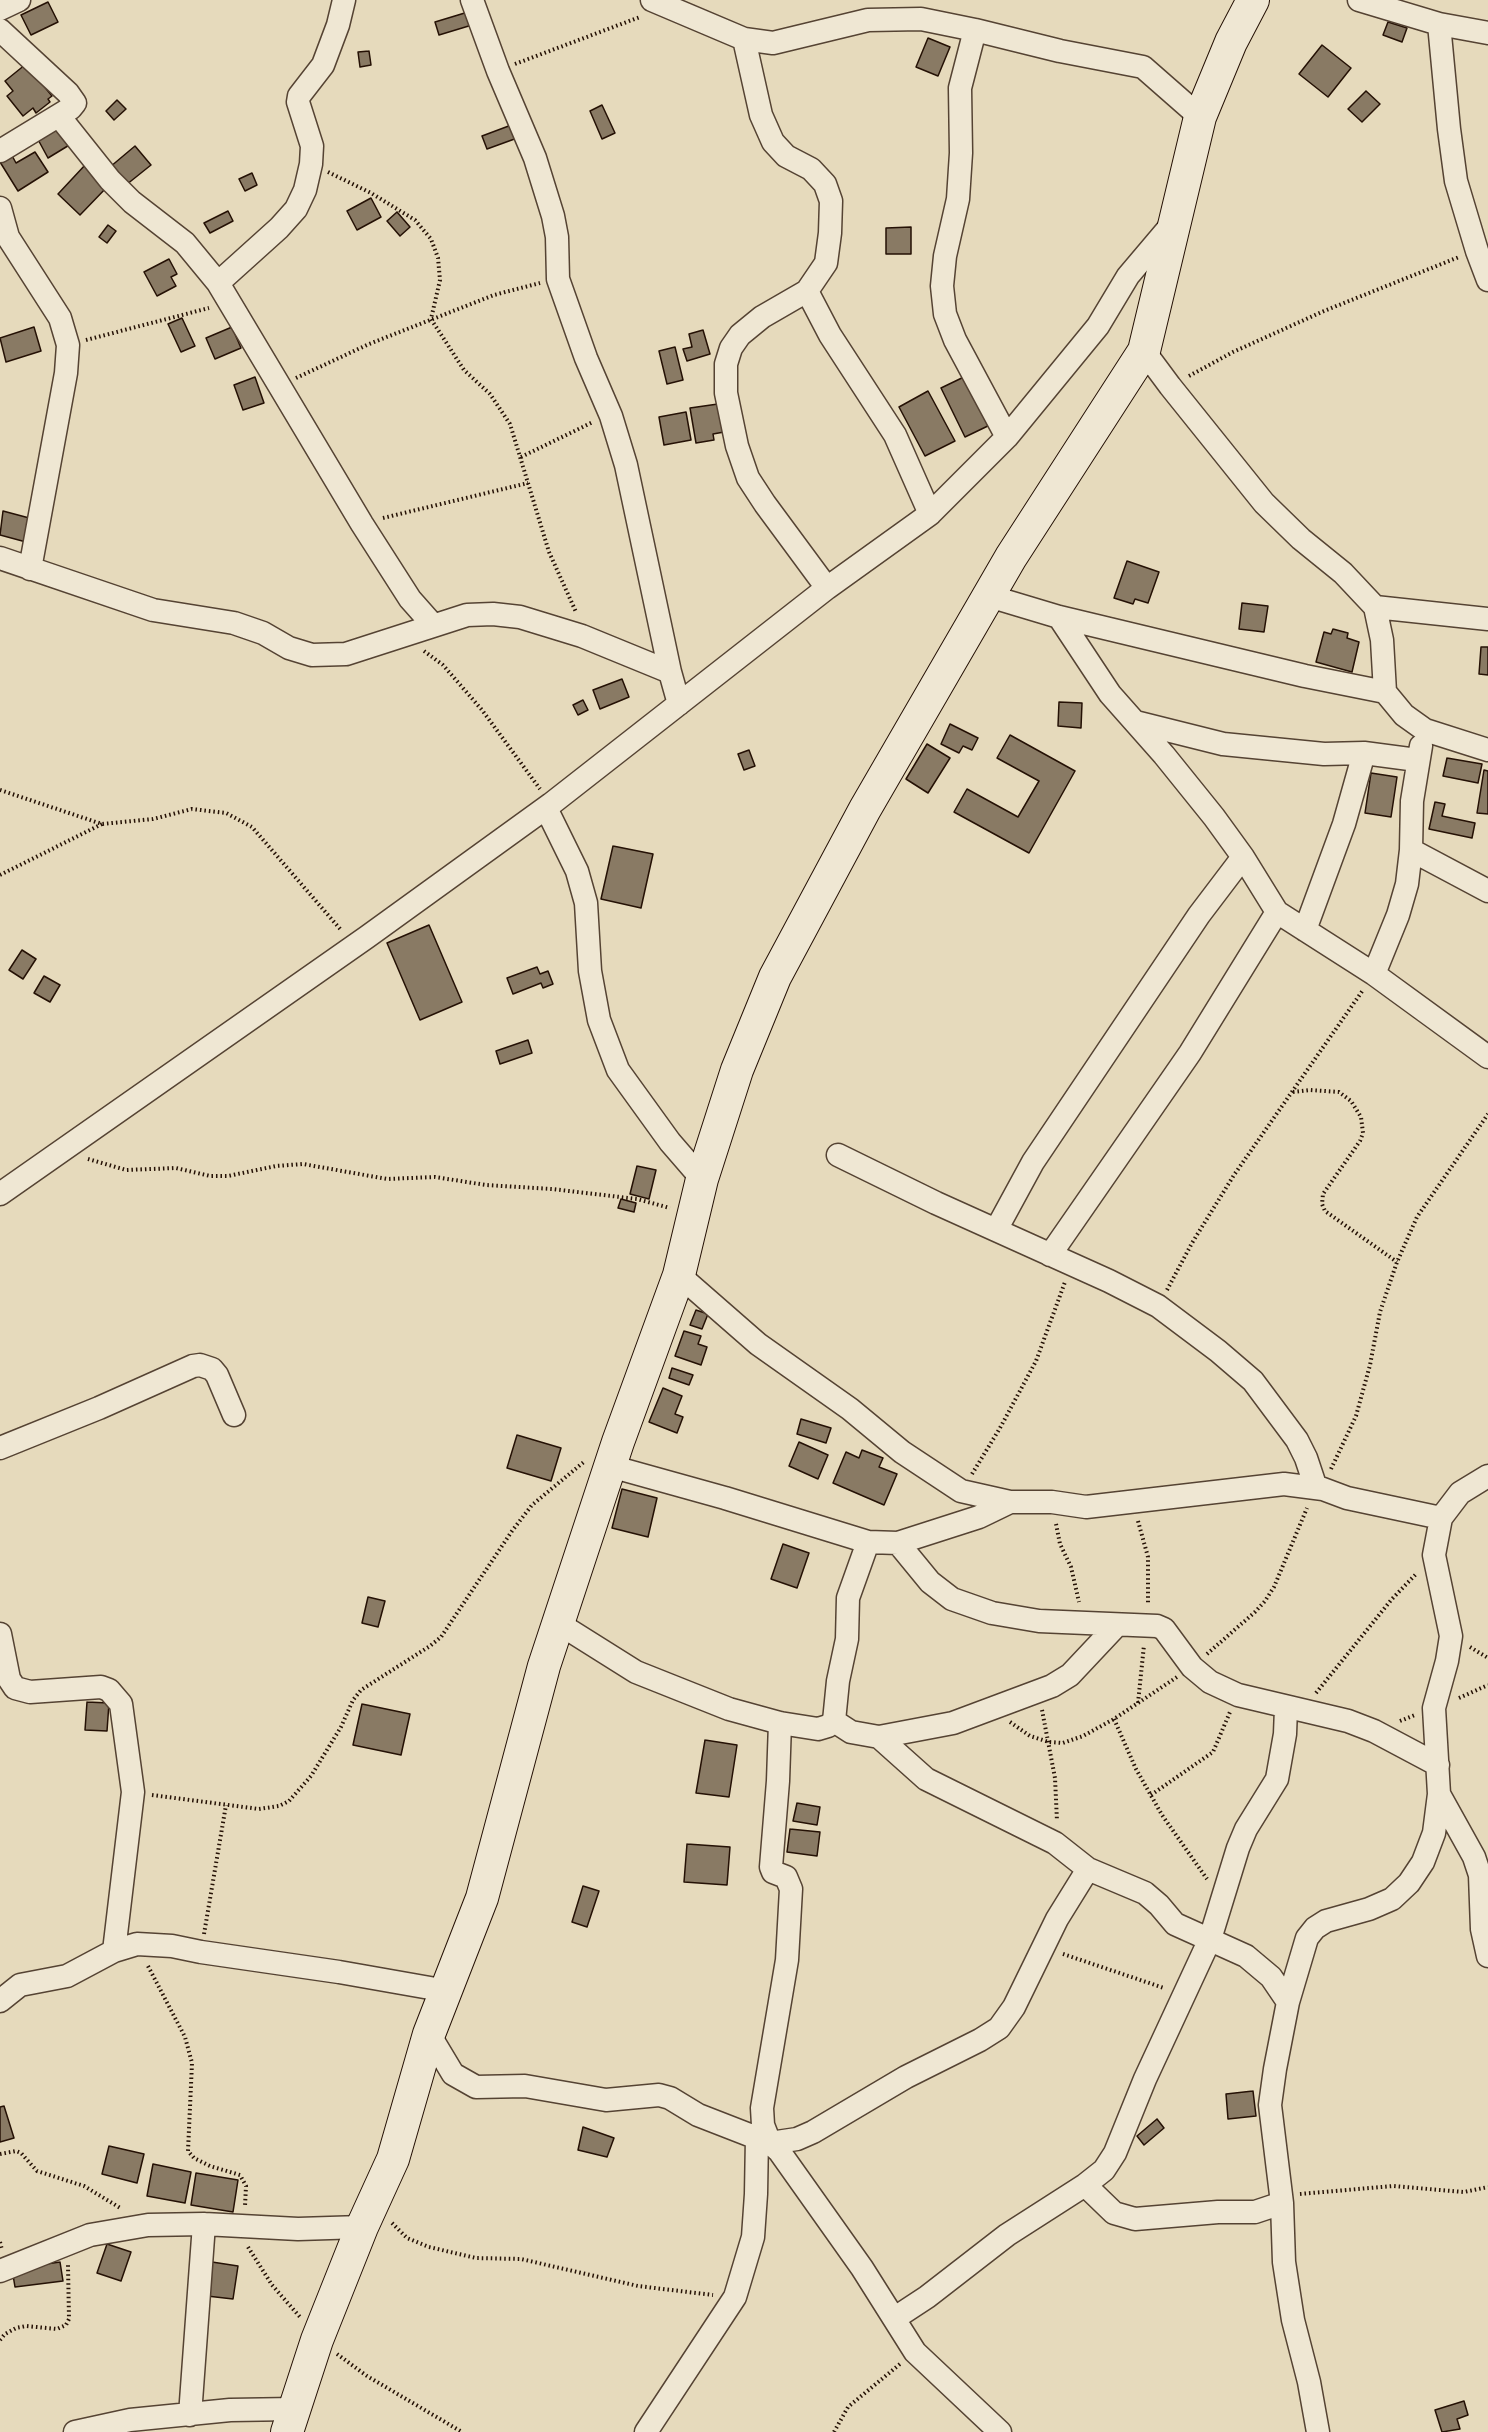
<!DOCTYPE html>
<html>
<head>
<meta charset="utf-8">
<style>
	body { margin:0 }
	canvas { display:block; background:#e6dabc }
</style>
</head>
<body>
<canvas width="1488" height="2432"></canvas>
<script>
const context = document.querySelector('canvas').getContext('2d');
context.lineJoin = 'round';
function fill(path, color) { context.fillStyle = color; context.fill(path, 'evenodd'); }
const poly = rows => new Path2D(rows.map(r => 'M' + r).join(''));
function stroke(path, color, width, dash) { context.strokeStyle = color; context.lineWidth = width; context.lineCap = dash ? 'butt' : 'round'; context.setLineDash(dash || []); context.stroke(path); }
const building = poly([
	[48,2,58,22,31,35,21,15,48,2],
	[468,12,472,25,439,35,435,22,468,12],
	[1388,22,1407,28,1402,42,1383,35,1388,22],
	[928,38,950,47,938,76,916,67,928,38],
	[1322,45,1351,68,1328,97,1299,74,1322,45],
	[369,51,371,65,360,67,358,52,369,51],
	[26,64,52,96,48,99,50,102,36,113,33,108,23,116,7,96,13,91,5,81,26,64],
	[1366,91,1380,104,1362,122,1348,109,1366,91],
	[117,100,126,109,114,120,106,111,117,100],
	[602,105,615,133,602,139,590,111,602,105],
	[54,124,71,144,48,158,35,134,54,124],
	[514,124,520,137,487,149,482,136,514,124],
	[135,146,151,165,126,185,110,167,135,146],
	[10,152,16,163,35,152,48,172,18,191,0,162,10,152],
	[86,164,108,186,80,215,58,194,86,164],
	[252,173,257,185,245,191,239,179,252,173],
	[371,198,381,217,357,230,347,211,371,198],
	[228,211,233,221,210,233,204,223,228,211],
	[397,212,410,227,400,236,387,221,397,212],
	[108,225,116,231,107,243,99,237,108,225],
	[911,227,911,254,886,254,886,228,911,227],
	[169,259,177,274,171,277,176,286,157,296,144,272,169,259],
	[182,318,195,346,181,352,168,324,182,318],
	[34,327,41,351,6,362,0,338,34,327],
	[232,327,241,348,215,359,206,338,232,327],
	[703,330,710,354,687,361,683,349,692,347,689,334,703,330],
	[675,347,683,380,667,384,659,351,675,347],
	[968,375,992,424,965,437,941,388,968,375],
	[255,377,264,403,243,410,234,385,255,377],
	[928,391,955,441,925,456,899,407,928,391],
	[718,404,724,432,713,434,714,440,696,443,690,408,718,404],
	[686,412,691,440,664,445,659,417,686,412],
	[3,511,33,519,26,542,0,535,3,511],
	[1127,561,1159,572,1148,603,1135,599,1133,604,1114,598,1127,561],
	[1242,603,1268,606,1264,632,1239,629,1242,603],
	[1333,629,1348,633,1347,638,1359,642,1352,672,1316,662,1324,632,1331,634,1333,629],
	[1481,647,1488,647,1488,675,1479,674,1481,647],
	[622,679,629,697,600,709,593,690,622,679],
	[583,700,588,710,578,715,573,705,583,700],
	[1059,702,1082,703,1081,728,1058,726,1059,702],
	[950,724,978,738,972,750,963,746,959,753,941,744,950,724],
	[1010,735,1075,771,1029,853,954,812,967,789,1018,817,1039,781,997,758,1010,735],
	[927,744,950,758,928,793,906,779,927,744],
	[749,750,755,766,744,770,738,754,749,750],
	[1447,758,1482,764,1478,783,1443,776,1447,758],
	[1484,770,1488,771,1488,814,1477,813,1484,770],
	[1371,773,1397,777,1391,817,1365,813,1371,773],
	[1435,802,1445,804,1442,816,1475,823,1472,838,1429,829,1435,802],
	[613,846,653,854,641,908,601,899,613,846],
	[429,925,462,1002,420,1020,387,943,429,925],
	[22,950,36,959,23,979,9,970,22,950],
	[537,967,540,974,548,971,553,984,543,988,541,983,513,994,507,978,537,967],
	[44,976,60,985,50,1002,34,993,44,976],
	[528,1040,532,1053,500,1064,496,1051,528,1040],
	[637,1166,656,1170,649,1199,630,1194,637,1166],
	[621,1199,636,1203,634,1212,618,1208,621,1199],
	[696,1310,708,1314,702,1329,690,1325,696,1310],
	[684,1331,701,1336,698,1344,707,1347,701,1365,675,1356,684,1331],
	[672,1368,693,1375,689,1385,669,1378,672,1368],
	[663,1388,682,1396,675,1414,683,1417,677,1433,649,1422,663,1388],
	[801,1419,831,1428,826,1443,797,1434,801,1419],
	[517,1435,561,1448,551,1481,507,1468,517,1435],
	[799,1442,828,1455,818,1479,789,1466,799,1442],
	[862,1450,883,1458,879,1467,897,1474,884,1505,833,1483,846,1452,859,1458,862,1450],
	[622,1489,657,1498,648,1537,612,1528,622,1489],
	[783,1544,809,1553,797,1588,771,1579,783,1544],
	[368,1597,385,1601,378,1627,362,1623,368,1597],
	[87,1702,109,1703,107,1731,85,1730,87,1702],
	[362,1704,410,1714,401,1755,353,1745,362,1704],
	[705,1740,737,1745,729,1797,696,1793,705,1740],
	[797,1803,820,1807,817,1825,793,1821,797,1803],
	[790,1829,820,1832,817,1856,787,1852,790,1829],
	[687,1844,730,1847,727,1885,684,1882,687,1844],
	[583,1886,599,1891,587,1927,572,1922,583,1886],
	[1253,2091,1256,2116,1228,2119,1226,2094,1253,2091],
	[4,2106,14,2138,0,2142,0,2107,4,2106],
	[1157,2119,1164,2128,1144,2145,1137,2136,1157,2119],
	[583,2127,614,2138,607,2157,578,2150,583,2127],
	[109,2146,144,2154,137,2183,102,2174,109,2146],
	[153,2164,191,2172,185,2203,147,2196,153,2164],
	[196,2173,238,2180,233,2212,191,2205,196,2173],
	[107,2244,131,2252,121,2281,97,2273,107,2244],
	[60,2262,63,2281,15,2287,12,2269,60,2262],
	[212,2262,238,2266,233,2299,207,2296,212,2262],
	[1464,2401,1468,2415,1457,2419,1460,2429,1442,2432,1435,2410,1464,2401]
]);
const path = poly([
	[515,64,640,17],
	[328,172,371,193,415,220,431,239,438,258,440,280,431,319,464,370,490,394,510,424,549,552,576,612],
	[86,340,209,308],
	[1189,376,1233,352,1324,311,1459,257],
	[296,378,369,344,494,295,540,283],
	[521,457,593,422],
	[383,518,528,483],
	[424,651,443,665,482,710,540,789],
	[0,790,102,824,153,819,192,809,226,813,252,827,341,930],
	[0,875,102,824],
	[1293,1092,1310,1090,1339,1092,1351,1101,1361,1117,1363,1133,1360,1141,1323,1194,1322,1204,1325,1211,1397,1262],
	[88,1159,126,1170,176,1168,210,1176,228,1176,276,1166,303,1164,387,1179,435,1177,486,1185,552,1189,637,1199,670,1208],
	[1167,1290,1192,1243,1234,1175,1363,990],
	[1331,1469,1356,1416,1370,1365,1380,1312,1397,1262,1417,1217,1488,1114],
	[972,1474,1000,1428,1036,1361,1065,1282],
	[1138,1521,1148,1557,1148,1605],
	[1056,1524,1060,1544,1071,1567,1079,1602],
	[1470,1647,1488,1658],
	[1207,1654,1255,1612,1265,1601,1274,1587,1307,1508],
	[1316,1693,1392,1599,1417,1573],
	[1459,1698,1488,1685],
	[1138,1703,1144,1645],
	[1042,1710,1055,1778,1057,1821],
	[1114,1719,1136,1769,1162,1815,1207,1879],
	[1400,1721,1415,1715],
	[1010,1722,1030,1736,1049,1742,1063,1743,1083,1736,1114,1719,1177,1677],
	[152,1795,259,1809,279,1806,289,1801,311,1776,341,1727,353,1700,361,1690,430,1646,441,1637,512,1531,532,1505,585,1461],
	[1151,1795,1213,1752,1230,1712],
	[204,1934,226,1805],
	[1063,1954,1164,1988],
	[148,1966,185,2037,192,2063,188,2151,194,2158,210,2166,240,2175,246,2186,245,2206],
	[0,2154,16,2151,21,2153,37,2171,84,2186,122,2209],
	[1300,2194,1393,2186,1464,2192,1488,2187],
	[392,2223,407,2238,429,2247,476,2258,521,2259,638,2286,713,2295],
	[0,2242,2,2250],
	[248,2247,272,2285,300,2317],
	[0,2340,5,2334,16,2328,26,2326,57,2329,66,2325,69,2319,68,2265],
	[337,2354,367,2376,462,2432],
	[834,2432,848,2407,900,2364]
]);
const street = poly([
	[472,0,498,71,535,158,553,216,557,237,558,279,586,358,611,416,626,465,670,672,679,704],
	[652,0,744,39,773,43,868,20,921,19,975,30,1060,51,1143,67,1200,117],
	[1359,0,1439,24,1488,33],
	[0,9,19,0],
	[1439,24,1449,129,1456,181,1477,251,1488,280],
	[0,30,68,93,75,103,71,108,0,151],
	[975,30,960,88,961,153,958,199,945,256,942,286,945,314,955,340,1007,437],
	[744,39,761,115,773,142,786,156,811,169,825,184,831,201,830,233,826,263,807,291,762,317,740,335,731,348,726,364,726,393,737,446,748,478,765,504,827,588],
	[59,116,110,180,132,202,185,243,218,283,362,524,410,599,433,625],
	[0,208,8,237,60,318,68,345,66,373,30,569],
	[218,283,279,228,296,209,305,190,311,164,312,146,298,102,299,96,323,65,338,25,344,0],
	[807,291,830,335,895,435,930,514],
	[1144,351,1170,386,1264,503,1301,539,1343,573,1375,607,1382,640,1385,692,1404,715,1425,730,1488,750],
	[0,558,153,610,234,623,263,633,289,648,312,655,346,654,467,615,493,614,520,617,582,636,670,672],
	[989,596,1059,617,1305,676,1385,692],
	[1375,607,1488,619],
	[1059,617,1110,694,1164,755,1214,817,1243,857,1277,912,1374,974,1488,1057],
	[1135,722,1223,744,1324,754,1364,753,1417,760],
	[546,808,577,871,586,903,590,971,599,1020,618,1070,670,1142,702,1179],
	[1411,850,1488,891],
	[1305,930,1344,824,1364,753],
	[1374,974,1398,915,1407,884,1411,850,1412,801,1421,746],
	[838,1155,936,1203,1109,1281,1158,1306,1218,1351,1253,1381,1297,1440,1306,1458,1316,1488],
	[0,1194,367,937,551,804,827,588,930,514,1007,437,1098,326,1128,276,1172,224],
	[996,1230,1033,1162,1199,915,1243,857],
	[1050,1255,1190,1053,1277,912],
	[679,1275,758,1344,850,1409,902,1452,961,1491,1010,1502,1052,1502,1086,1507,1284,1484,1323,1489,1347,1498,1441,1518],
	[0,1448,99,1408,193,1366,200,1365,212,1369,217,1375,234,1415],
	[610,1466,725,1498,868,1542,898,1543,979,1517,1010,1502],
	[898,1543,930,1582,952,1599,992,1613,1039,1621,1157,1626,1164,1629,1192,1667,1210,1682,1238,1695,1348,1721,1374,1731,1438,1765],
	[558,1623,636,1672,729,1709,780,1723,818,1729,828,1726,834,1721,838,1681,847,1639,848,1598,868,1542],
	[0,1634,9,1679,15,1688,30,1692,101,1687,109,1690,121,1704,133,1792,114,1951],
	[834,1721,851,1732,879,1737,953,1723,1052,1686,1070,1675,1117,1625],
	[780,1723,778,1781,771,1867,773,1872,786,1877,791,1889,787,1960,762,2108,763,2125,770,2143,797,2139,813,2132,906,2077,980,2040,999,2028,1014,2007,1057,1919,1088,1869],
	[879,1737,926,1779,1055,1843,1088,1869,1145,1893,1159,1905,1175,1924,1246,1956,1271,1977,1288,2002],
	[1439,1794,1474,1857,1480,1875,1482,1929,1488,1956],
	[0,2001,20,1985,67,1976,114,1951,137,1944,172,1946,201,1952,339,1972,447,1991],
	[429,2034,453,2074,476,2087,525,2086,606,2100,659,2095,670,2098,698,2115,770,2143,779,2151,862,2268,915,2352,1000,2432],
	[1085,2185,1114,2213,1135,2219,1218,2212,1255,2212,1282,2203],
	[0,2271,90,2235,148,2225,204,2224,298,2229,362,2227],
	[895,2318,927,2297,1007,2235,1085,2185,1104,2170,1115,2153,1145,2079,1210,1939,1238,1848,1246,1829,1277,1779,1285,1734,1286,1708],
	[190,2415,204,2224],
	[75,2432,130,2420,230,2410,294,2409],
	[646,2432,735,2297,753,2237,756,2194,757,2137],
	[1318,2432,1309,2382,1293,2320,1284,2262,1282,2203,1270,2105,1275,2069,1288,2002,1307,1938,1315,1928,1326,1921,1369,1909,1392,1899,1409,1883,1423,1862,1434,1833,1439,1794,1434,1708,1447,1661,1451,1636,1434,1555,1441,1518,1460,1493,1488,1476]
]);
const secondary = poly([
	[287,2432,317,2340,362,2227,393,2159,429,2034,482,1898,544,1666,618,1442,679,1275,702,1179,737,1070,775,977,865,809,1011,557,1144,351,1200,117,1231,42,1253,0]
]);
fill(building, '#897a64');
stroke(building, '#251105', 1.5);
stroke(street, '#554333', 25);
stroke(secondary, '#251105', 34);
stroke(path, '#251105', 4, [1.5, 3]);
stroke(street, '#efe7d3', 22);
stroke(secondary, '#efe7d3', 32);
</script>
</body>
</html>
